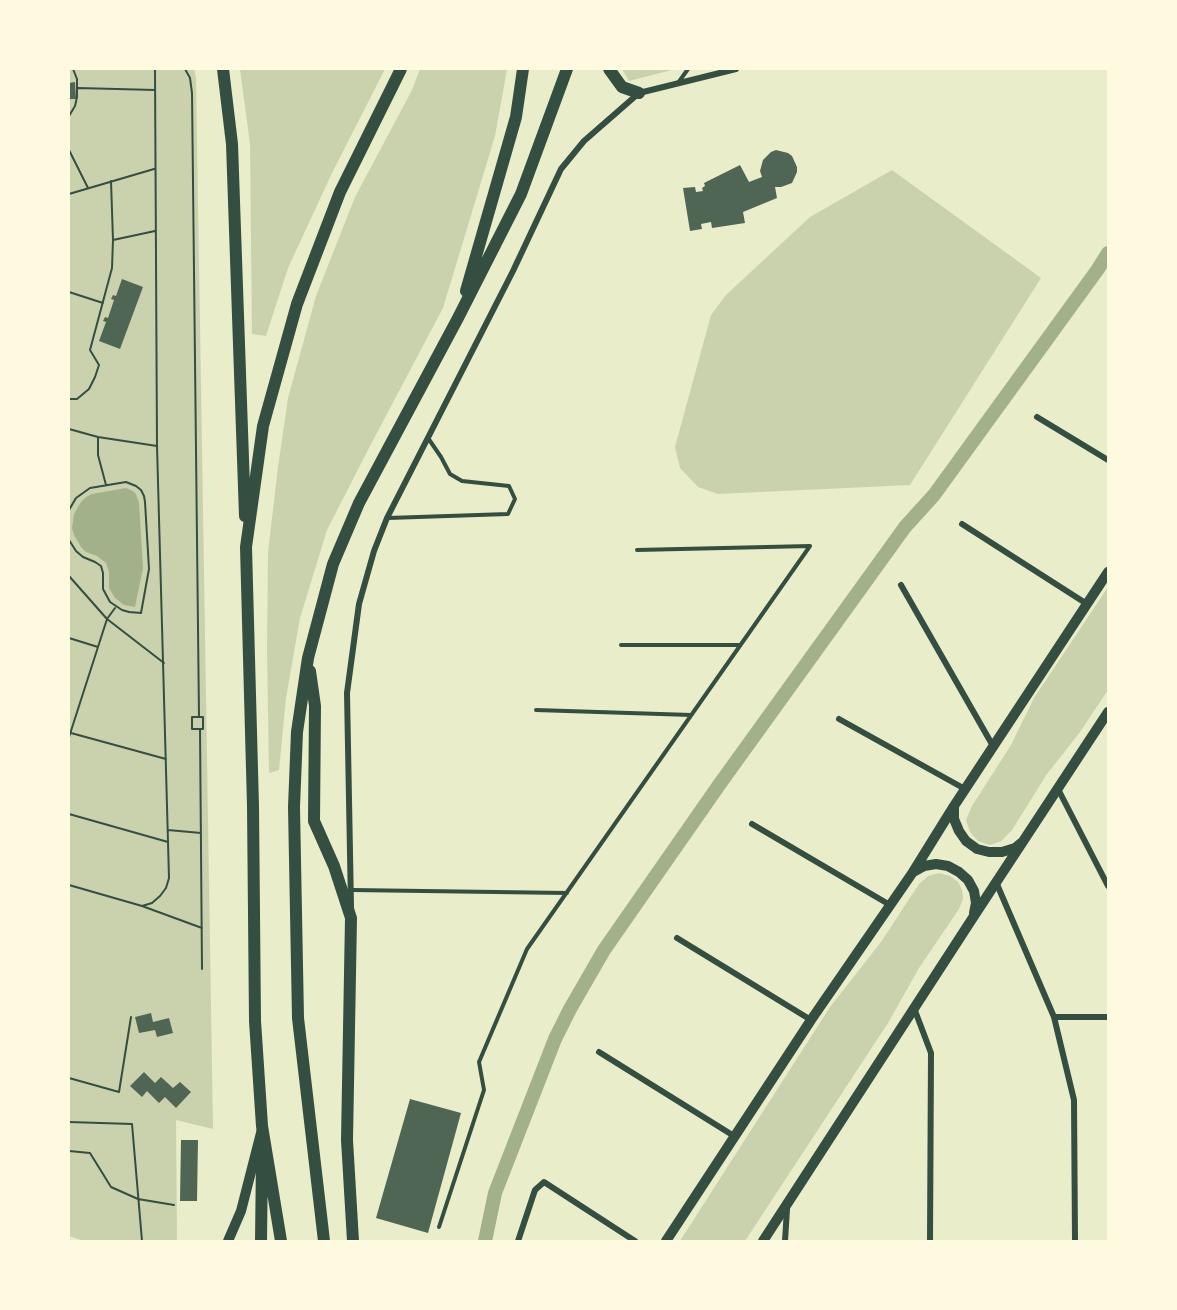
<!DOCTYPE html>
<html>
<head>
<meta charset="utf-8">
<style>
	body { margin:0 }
	#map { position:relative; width:1177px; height:1310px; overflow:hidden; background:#e9edc9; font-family:Signika,sans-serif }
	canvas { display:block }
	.frame { position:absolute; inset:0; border:70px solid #fefae0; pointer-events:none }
</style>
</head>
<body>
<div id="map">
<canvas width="1177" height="1310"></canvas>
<div class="frame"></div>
</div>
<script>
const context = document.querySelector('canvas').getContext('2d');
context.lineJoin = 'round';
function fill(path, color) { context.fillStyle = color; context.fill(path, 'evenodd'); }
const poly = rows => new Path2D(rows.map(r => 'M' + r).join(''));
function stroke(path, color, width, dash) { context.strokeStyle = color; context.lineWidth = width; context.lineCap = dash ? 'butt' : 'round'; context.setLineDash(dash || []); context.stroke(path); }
const green = poly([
	[69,69,194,69,196,77,213,1129,176,1120,177,1241,84,1241,69,1236],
	[240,69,385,69,332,173,288,268,266,336,252,334,250,144],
	[420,69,507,69,495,136,443,308,370,446,327,530,300,618,286,698,279,770,269,773,267,650,268,552,278,467,288,398,316,296,355,197,412,90],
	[622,69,676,69,629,81],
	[892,170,1041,278,910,485,718,494,698,487,680,468,675,447,711,315,726,295,810,217],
	[1108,587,1108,690,1080,732,1047,774,1012,830,1001,841,990,845,978,841,970,832,966,820,972,806,1011,745,1034,698],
	[939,873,950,876,958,882,962,890,963,899,959,909,919,968,888,1023,745,1241,680,1241,830,1007,881,942,919,884,928,876]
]);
const water = poly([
	[126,488,133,491,136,494,139,503,143,568,135,607,124,605,115,598,109,588,109,572,106,563,97,556,86,552,81,547,74,535,72,528,74,514,81,502,86,497,92,494]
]);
const canal = poly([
	[485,1241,495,1193,555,1039,570,1009,604,950,719,785,905,527,934,495,1098,269,1108,253]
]);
const building = poly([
	[75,82,76,99,69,99,69,83],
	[776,150,788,153,792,156,797,167,797,172,792,183,781,187,775,187,777,198,743,212,745,223,712,228,711,222,701,224,702,229,690,231,683,188,695,187,696,192,703,191,702,188,705,186,704,183,740,165,749,182,762,177,760,171,763,160,771,152],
	[122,279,143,287,120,349,99,341,106,322,103,321,105,317,108,318,114,300,111,299,113,295,116,296],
	[151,1013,153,1022,169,1018,173,1033,157,1037,155,1030,139,1033,135,1017],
	[144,1072,155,1083,161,1077,173,1088,180,1082,191,1092,176,1108,165,1097,159,1103,147,1091,142,1097,130,1086],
	[410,1099,461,1113,428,1233,376,1218],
	[181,1140,198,1140,197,1201,180,1201]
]);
const path = poly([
	[185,69,190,78,192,93,199,717],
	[78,88,155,90],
	[69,116,75,106,77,97,77,79,73,69],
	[69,150,88,188],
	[69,194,154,169],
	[113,240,155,231],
	[69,292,103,303],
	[69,399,77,399,89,389,95,377,99,365,90,350,112,268,113,240,111,181],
	[69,429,98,437,157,446],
	[98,437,98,455,106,485],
	[69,510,76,498,90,488,126,482,136,486,141,490,144,496,145,502,149,569,141,613,129,612,122,610,110,602,103,589,103,573,101,566,95,562,83,557,76,551,69,540],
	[69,576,107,619,164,663],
	[69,638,98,647],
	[192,717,203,717,203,729,192,729,192,717],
	[200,729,202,969],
	[71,733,166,759],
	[69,737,107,619,115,608],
	[69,814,168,842],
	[168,830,201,833],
	[69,885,142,906,152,903,160,896,166,888,169,878,157,446,155,69],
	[142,906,202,928],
	[69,1078,119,1092,131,1017],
	[69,1122,132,1124,142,1241],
	[69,1151,90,1153,111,1187,138,1199,174,1205]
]);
const service = poly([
	[678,83,688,69],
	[388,518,508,514,515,499,509,486,462,481,450,474,441,457,428,438],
	[621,645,740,645],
	[536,710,691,715],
	[352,890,567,893],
	[439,1227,484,1090,479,1062,527,949,810,546,637,550]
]);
const minor = poly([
	[1037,417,1108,460],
	[962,524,1087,604],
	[901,585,993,746],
	[839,719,965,789],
	[1058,789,1108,886],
	[752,824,890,905],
	[996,882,1054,1017,1074,1100,1075,1241],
	[351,906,347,693,359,604,374,551,387,518,513,271,561,169,584,141,639,93,736,69],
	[677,938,811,1020],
	[914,1008,931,1053,930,1241],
	[1054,1017,1108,1017],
	[599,1052,734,1136],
	[518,1241,535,1190,544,1182,635,1241],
	[785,1241,787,1209]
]);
const secondary = poly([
	[954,806,954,819,959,831,966,841,977,849,989,852,1002,852,1015,848,1021,843],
	[913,872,924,866,936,864,948,866,959,872,968,880,974,891,976,903,974,913],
	[228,1241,241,1211,262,1129],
	[666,1241,811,1020,913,872,954,806,1108,572],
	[763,1241,974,916,1108,712]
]);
const trunk = poly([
	[223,69,232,144,245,516],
	[609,69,622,87,639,93],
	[466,291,516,117,523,69],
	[310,671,315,706,314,821,334,866,351,918,347,1140,353,1241],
	[261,1241,262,1157],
	[281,1241,262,1126,255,1021,253,806,246,547,263,426,297,304,340,192,401,69],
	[324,1241,298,1018,294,807,297,732,308,658,333,564,359,503,458,318,521,194,567,69]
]);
fill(green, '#cad2ad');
fill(water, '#a3b18a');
stroke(canal, '#a3b18a', 14);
fill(building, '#4f6655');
stroke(path, '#344e41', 2);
stroke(service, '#344e41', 4);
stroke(minor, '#344e41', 6);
stroke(secondary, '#344e41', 10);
stroke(trunk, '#344e41', 12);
</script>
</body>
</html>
